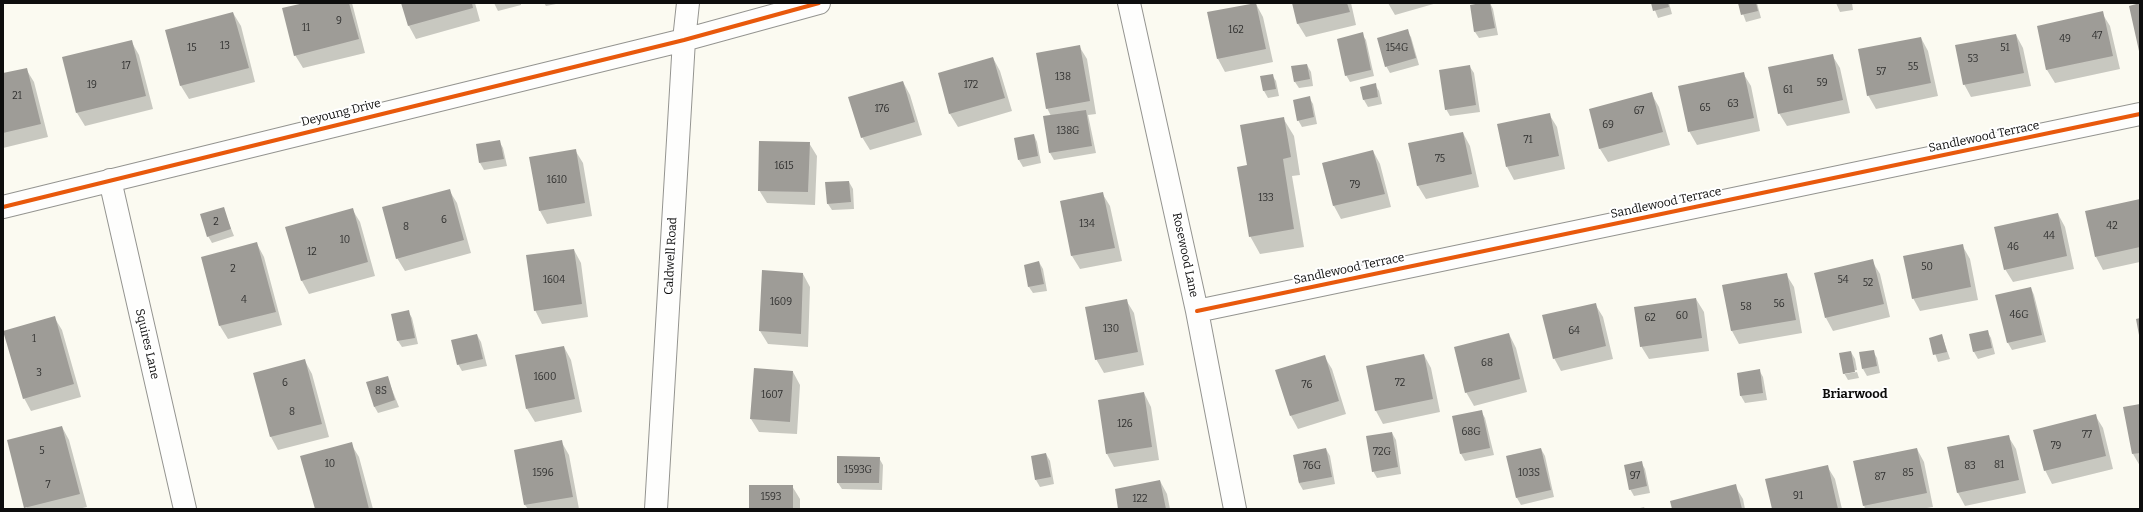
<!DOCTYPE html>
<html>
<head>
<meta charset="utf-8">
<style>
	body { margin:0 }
	#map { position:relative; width:2143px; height:512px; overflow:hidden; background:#fbfaf1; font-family:Bitter,serif }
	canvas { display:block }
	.frame { position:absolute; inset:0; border:4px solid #0d0d0d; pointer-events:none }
</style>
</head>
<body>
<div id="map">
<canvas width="2143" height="512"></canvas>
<div class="frame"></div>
</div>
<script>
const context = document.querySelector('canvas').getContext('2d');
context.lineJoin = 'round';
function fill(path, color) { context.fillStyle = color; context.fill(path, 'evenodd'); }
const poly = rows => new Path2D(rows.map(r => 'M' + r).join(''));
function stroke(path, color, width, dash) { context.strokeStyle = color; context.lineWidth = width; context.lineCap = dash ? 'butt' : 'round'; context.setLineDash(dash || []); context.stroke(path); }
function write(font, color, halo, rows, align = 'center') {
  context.font = font + ' Bitter,serif'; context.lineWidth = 4; context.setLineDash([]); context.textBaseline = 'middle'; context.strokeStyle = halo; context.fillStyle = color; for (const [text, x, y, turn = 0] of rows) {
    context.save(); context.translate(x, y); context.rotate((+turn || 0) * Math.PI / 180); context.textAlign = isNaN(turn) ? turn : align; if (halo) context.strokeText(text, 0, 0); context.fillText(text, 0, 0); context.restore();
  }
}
const shadow = poly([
	[308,3,352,3,365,53,303,68,295,55],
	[402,3,475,3,480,21,416,39,409,26],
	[494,3,521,3,521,5,498,11],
	[544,3,561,3,546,6],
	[1293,3,1351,3,1356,25,1306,37,1298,24],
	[1388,3,1437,3,1395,15],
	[1486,3,1490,3,1493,9,1498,35,1479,38,1475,32],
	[1652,3,1669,3,1672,14,1658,18],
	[1739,3,1757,3,1761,18,1746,22],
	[1836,3,1852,3,1853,10,1840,12],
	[1256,4,1263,17,1273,62,1225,72,1218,59],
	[233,13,241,26,255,82,189,99,181,86,166,31],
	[2102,13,2110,26,2120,69,2055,83,2047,70,2038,27],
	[1407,31,1411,37,1419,65,1390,73,1386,66],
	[1362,34,1366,40,1374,76,1350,82,1346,75],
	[2016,35,2023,48,2031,86,1971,97,1964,84],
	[1921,38,1928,51,1938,96,1876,109,1868,95],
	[131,41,139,55,153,109,85,126,77,113,64,58],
	[1079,46,1087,59,1096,114,1088,115,1096,153,1054,160,1050,153,1044,117,1051,116,1047,108],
	[1832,55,1840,68,1850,113,1787,126,1779,113],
	[993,58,1000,71,1012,111,958,127,950,114,939,74],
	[1307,65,1311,72,1313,86,1299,88,1295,82],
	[1470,67,1474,73,1480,112,1450,116,1446,109],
	[26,69,34,82,48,137,3,148,3,74],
	[1743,73,1751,86,1760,131,1697,145,1689,131],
	[1272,75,1276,81,1279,96,1268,98,1264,91,1261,77],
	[903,82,910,95,922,135,870,150,862,137],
	[1375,85,1379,91,1382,104,1368,107,1364,100,1361,87],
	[1651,93,1659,107,1670,145,1608,162,1600,149,1590,110],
	[1309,97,1313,104,1317,124,1302,127,1298,120],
	[1549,114,1557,127,1565,169,1514,180,1507,167],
	[1283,118,1294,136,1300,175,1292,176,1304,247,1260,254,1250,236,1248,166],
	[1463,133,1470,146,1479,187,1426,199,1418,186,1410,144],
	[1034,135,1037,142,1041,163,1023,167,1019,160],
	[499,141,503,148,507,166,484,170,480,163,477,145],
	[809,143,817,156,815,205,767,203,759,190],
	[575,150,583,163,592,216,547,224,540,211],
	[1373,151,1380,164,1391,207,1341,219,1334,206,1323,163],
	[849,182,853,189,854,209,832,210,828,204],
	[449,190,457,203,471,253,405,271,397,258],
	[1102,193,1110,206,1122,261,1080,269,1072,256,1061,201],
	[2140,200,2140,262,2103,270,2096,257],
	[223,208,234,236,212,243,208,236],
	[352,209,360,222,375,276,309,294,302,281,287,228],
	[2058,214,2065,227,2074,269,2013,282,2005,269],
	[257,244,264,257,282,325,228,339,220,326,202,258],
	[1962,245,1970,259,1978,300,1920,311,1913,298],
	[574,250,581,263,588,317,542,324,535,310],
	[1872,261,1880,274,1890,317,1833,331,1826,318],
	[1039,262,1043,269,1047,291,1033,293,1029,287],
	[763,271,803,274,810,287,808,347,768,344,760,331],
	[1786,274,1794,287,1802,333,1739,344,1732,331,1723,286],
	[2031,288,2034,295,2046,342,2012,350,2008,343],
	[1696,299,1704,312,1709,351,1649,359,1641,346],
	[1126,300,1134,313,1144,365,1104,373,1096,359],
	[1595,304,1603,317,1613,359,1561,371,1554,358],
	[408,311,412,318,418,344,402,347,398,341],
	[54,317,62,330,81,397,31,411,24,398],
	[1987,331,1991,338,1995,354,1978,359,1974,352,1970,335],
	[1509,334,1516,348,1527,392,1474,406,1466,392],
	[477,335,481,342,487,366,462,371,458,364],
	[1942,336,1950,359,1938,362,1930,339],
	[564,347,571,360,582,412,535,422,527,409],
	[1873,351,1877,358,1880,373,1867,376,1863,369],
	[1851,352,1855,359,1857,370,1845,372,1845,374,1857,372,1859,378,1848,380,1844,373],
	[1424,355,1431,368,1440,412,1383,424,1376,411,1367,367],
	[1324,356,1332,369,1346,414,1298,429,1291,416],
	[305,361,312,374,329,437,278,450,271,437,254,374],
	[1759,370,1763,377,1767,400,1745,403,1741,396,1738,374],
	[793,372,800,385,797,434,759,432,751,419],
	[387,377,399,407,378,413,374,406],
	[1144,393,1151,407,1159,460,1114,467,1107,454,1099,401],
	[2140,405,2140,466,2133,454],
	[1481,411,1485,418,1494,455,1465,461,1461,454,1453,417],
	[2095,415,2103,428,2113,469,2052,484,2045,470],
	[62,427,69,440,87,507,78,509,26,509],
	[1392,433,1396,440,1401,474,1377,478,1373,471],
	[2008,436,2016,449,2026,493,1965,506,1958,493,1948,448],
	[561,441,569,455,579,509,528,509,525,505],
	[351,444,359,457,373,509,316,509],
	[1326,449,1330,456,1335,484,1303,490,1299,483,1294,456],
	[1541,449,1545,456,1554,497,1521,505,1517,498,1507,456],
	[1917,449,1924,462,1933,507,1921,509,1865,509,1854,461],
	[1046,454,1050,461,1054,484,1040,487,1036,480],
	[879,458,883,465,882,490,842,489,838,483],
	[1641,462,1645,469,1650,493,1634,496,1630,489],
	[1827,466,1835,479,1842,509,1773,509],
	[1160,481,1167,494,1170,509,1120,509],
	[792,486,800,499,800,509,750,509],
	[1735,486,1743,499,1745,509,1673,509],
	[1644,507,1645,509,1636,509]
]);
const building = poly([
	[304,3,349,3,359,39,294,56,282,8],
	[401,3,472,3,473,8,408,26],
	[1256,3,1266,49,1217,59,1207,12],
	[1292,3,1347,3,1350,12,1297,24],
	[1481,3,1490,3,1495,28,1474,32,1470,5],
	[1651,3,1668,3,1669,7,1653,11],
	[1738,3,1756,3,1758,11,1741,15],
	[2140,3,2140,51,2139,51,2129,6],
	[2103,11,2113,56,2046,70,2037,26],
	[233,12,249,68,180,86,165,30],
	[1408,29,1416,58,1385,67,1377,38],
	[1363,32,1371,70,1345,76,1337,39],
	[2016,34,2024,73,1963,85,1955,45],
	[1921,37,1931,83,1867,96,1858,49],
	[132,40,146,96,76,113,62,57],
	[1080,45,1090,101,1046,109,1036,53],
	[1833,54,1843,100,1778,114,1768,67],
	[993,57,1005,98,949,114,938,73],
	[1307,64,1310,79,1294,82,1291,66],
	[1470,65,1476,105,1445,110,1439,70],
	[27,68,41,124,3,133,3,73],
	[1744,72,1754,118,1688,132,1678,86],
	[1273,74,1276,89,1263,91,1260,76],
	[903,81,915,122,861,138,848,97],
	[1376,83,1378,97,1363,100,1360,87],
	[1652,92,1663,132,1599,149,1589,109],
	[1310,96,1314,117,1297,121,1293,100],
	[1086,110,1092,146,1049,153,1043,116],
	[1550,113,1559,156,1506,167,1497,124],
	[1284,117,1291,157,1283,159,1294,229,1249,237,1237,167,1247,165,1240,125],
	[1463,132,1472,174,1417,186,1408,143],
	[1034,134,1038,156,1018,160,1014,138],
	[500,140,504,159,479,163,476,144],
	[759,141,810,142,808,192,758,191],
	[576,149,585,203,539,211,529,157],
	[1373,150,1385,194,1333,206,1322,163],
	[849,181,851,202,827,204,825,182],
	[450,189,464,240,396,259,382,207],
	[1103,192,1115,248,1071,256,1060,201],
	[2140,199,2140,247,2095,257,2085,211],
	[224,207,231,229,207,237,200,214],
	[353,208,368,262,301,281,285,227],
	[2058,213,2067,256,2004,270,1994,227],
	[257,242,276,312,219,326,201,257],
	[1963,244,1971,287,1912,299,1903,256],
	[574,249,582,304,534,311,526,255],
	[1873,259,1884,304,1825,318,1814,273],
	[1039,261,1044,284,1028,287,1024,265],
	[762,270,803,273,801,334,759,331],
	[1787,273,1796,320,1731,331,1722,285],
	[2031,287,2042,335,2007,343,1995,295],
	[1696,298,1702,338,1640,347,1634,307],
	[1127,299,1138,352,1095,360,1085,307],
	[1596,303,1606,346,1553,359,1542,315],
	[409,310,415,338,397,341,391,314],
	[55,316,74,384,23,399,3,331],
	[2140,318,2140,335,2139,335,2136,319],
	[1988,330,1992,348,1973,352,1969,334],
	[1509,333,1520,379,1465,393,1454,347],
	[477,334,483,359,457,365,451,340],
	[1942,334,1947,352,1933,355,1929,338],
	[564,346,575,399,526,409,515,355],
	[1874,350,1877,366,1862,369,1859,352],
	[1851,351,1855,372,1843,374,1839,353],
	[1424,354,1433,399,1375,411,1366,366],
	[1325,355,1339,401,1290,416,1275,370],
	[305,359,322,424,270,437,253,373],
	[754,368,793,371,790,422,750,419],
	[1760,369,1763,393,1740,396,1737,373],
	[388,376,395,400,374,407,366,382],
	[1144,392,1152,447,1106,454,1098,400],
	[2140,404,2140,453,2132,454,2123,407],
	[1482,410,1490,448,1460,454,1452,416],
	[2096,414,2106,456,2044,471,2033,430],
	[62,426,80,494,24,508,7,440],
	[1392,432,1398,467,1372,472,1366,436],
	[2009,435,2019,480,1957,493,1947,447],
	[562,440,573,497,524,505,514,450],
	[352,442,369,509,315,509,300,456],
	[1326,448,1332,477,1299,483,1293,455],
	[1541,448,1551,490,1516,498,1506,456],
	[1917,448,1927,493,1863,506,1853,461],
	[1046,453,1051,477,1035,480,1031,456],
	[837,456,880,457,879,483,837,483],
	[1642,461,1647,486,1629,490,1624,465],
	[1828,465,1838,509,1772,509,1765,479],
	[1160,480,1166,509,1118,509,1115,489],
	[1736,484,1742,509,1672,509,1670,501],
	[749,485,793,485,793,509,749,509]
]);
const minor = poly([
	[1129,3,1197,311,1235,509],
	[110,180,185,509],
	[3,207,684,40,819,3],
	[1197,311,2140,114],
	[656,509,684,40,688,3]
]);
const cycleway = poly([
	[3,207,684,40,819,3],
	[1197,311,2140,114]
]);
const numberNames = [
	["9",339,21],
	["11",306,28],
	["162",1236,30],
	["47",2097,36],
	["49",2065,39],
	["13",225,46],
	["15",192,48],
	["154G",1397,48],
	["51",2005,48],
	["53",1973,59],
	["17",126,66],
	["55",1913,67],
	["57",1881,72],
	["138",1063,77],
	["59",1822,83],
	["19",92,85],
	["172",971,85],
	["61",1788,90],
	["21",17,96],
	["63",1733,104],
	["65",1705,108],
	["176",882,109],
	["67",1639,111],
	["69",1608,125],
	["138G",1068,131],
	["71",1528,140],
	["75",1440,159],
	["1615",784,166],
	["1610",557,180],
	["79",1355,185],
	["133",1266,198],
	["6",444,220],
	["2",216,222],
	["134",1087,224],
	["42",2112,226],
	["8",406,227],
	["44",2049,236],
	["10",345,240],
	["46",2013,247],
	["12",312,252],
	["50",1927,267],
	["2",233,269],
	["1604",554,280],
	["54",1843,280],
	["52",1868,283],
	["4",244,300],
	["1609",781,302],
	["56",1779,304],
	["58",1746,307],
	["46G",2019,315],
	["60",1682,316],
	["62",1650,318],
	["130",1111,329],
	["64",1574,331],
	["1",34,339],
	["68",1487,363],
	["3",39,373],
	["1600",545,377],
	["6",285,383],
	["72",1400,383],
	["76",1307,385],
	["8S",381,391],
	["1607",772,395],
	["8",292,412],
	["126",1125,424],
	["68G",1471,432],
	["77",2087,435],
	["79",2056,446],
	["5",42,451],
	["72G",1382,452],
	["10",330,464],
	["81",1999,465],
	["76G",1312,466],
	["83",1970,466],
	["1593G",858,470],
	["1596",543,473],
	["103S",1529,473],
	["85",1908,473],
	["97",1635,476],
	["87",1880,477],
	["7",48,485],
	["91",1798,496],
	["1593",771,497],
	["122",1140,499]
];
const streetNames = [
	["Deyoung Drive",341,113,-14],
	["Sandlewood Terrace",1984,137,-12],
	["Sandlewood Terrace",1666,203,-12],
	["Rosewood Lane",1185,255,78],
	["Caldwell Road",671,256,-87],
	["Sandlewood Terrace",1349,269,-12],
	["Squires Lane",147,344,77]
];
const neighbourhoodNames = [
	["Briarwood",1855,394]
];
fill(shadow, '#0003');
fill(building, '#9e9c97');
stroke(minor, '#949490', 24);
stroke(minor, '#fefefd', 22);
stroke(cycleway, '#e8590c', 4);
write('10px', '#313130', null, numberNames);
write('12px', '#0d0d0d', '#fff', streetNames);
write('bold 13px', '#0d0d0d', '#fff', neighbourhoodNames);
</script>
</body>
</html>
